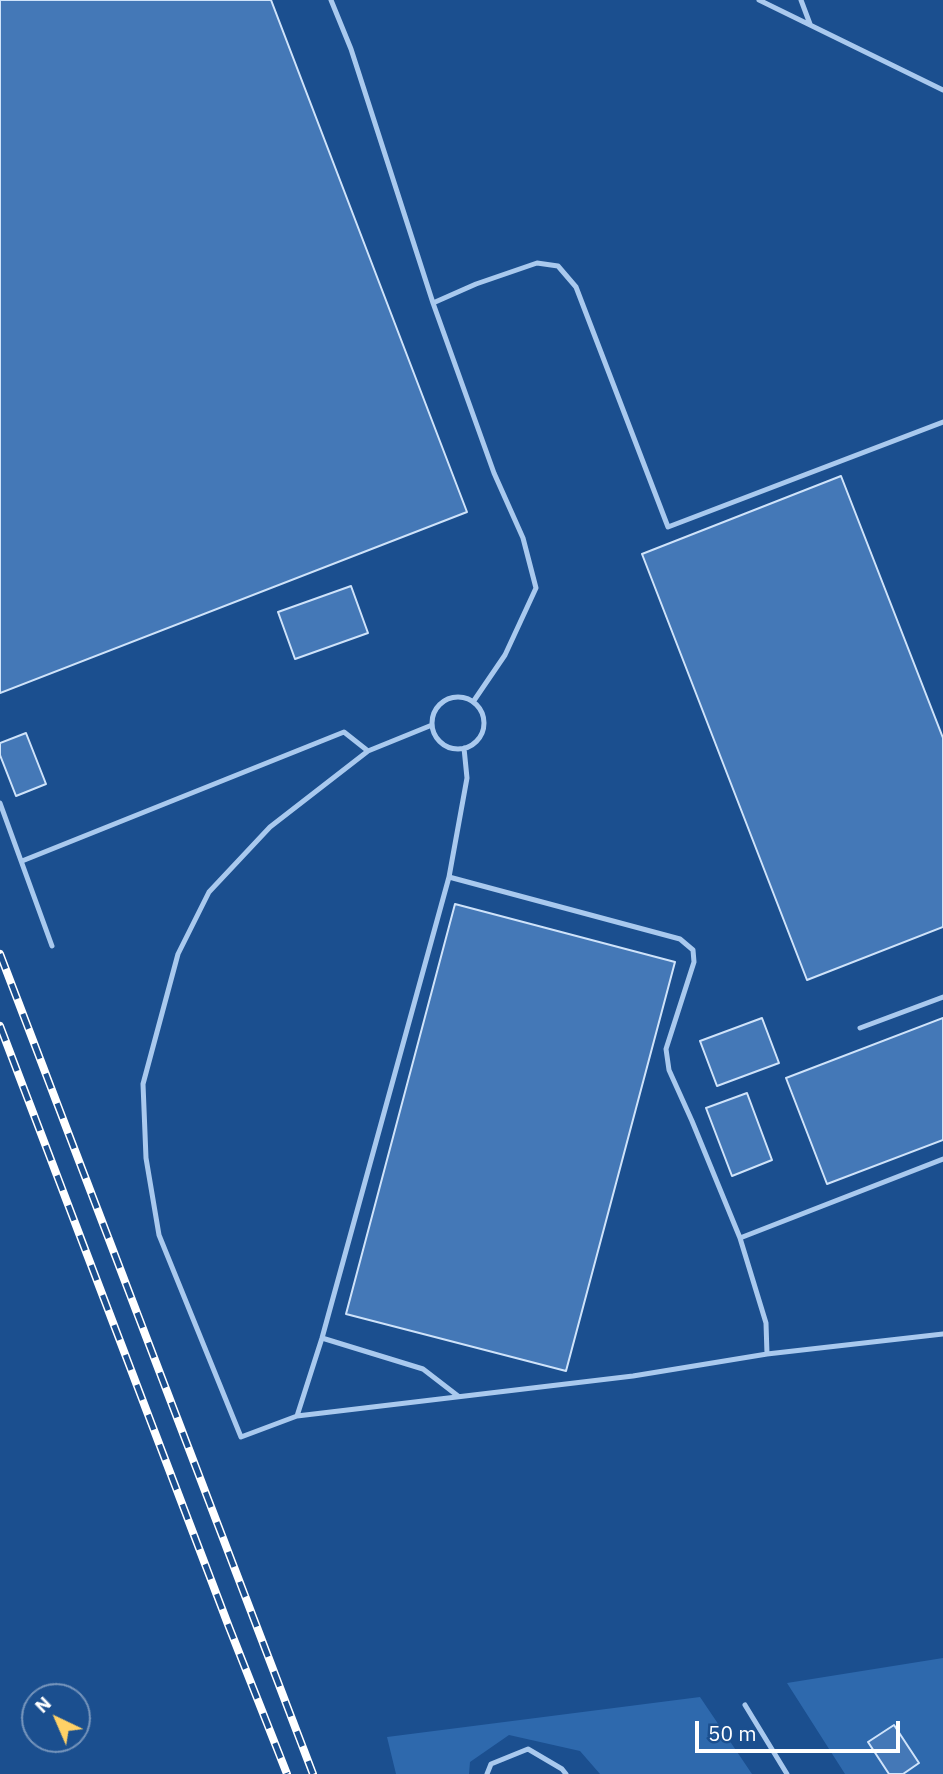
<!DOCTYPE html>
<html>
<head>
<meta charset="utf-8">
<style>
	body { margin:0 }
	#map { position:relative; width:943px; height:1774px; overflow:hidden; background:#1b4f8f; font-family:"IBM Plex Sans",sans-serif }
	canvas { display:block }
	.north { position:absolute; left:21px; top:1683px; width:70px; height:70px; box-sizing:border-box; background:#1b4f8f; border:2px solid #7695bc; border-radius:50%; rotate:316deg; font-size:19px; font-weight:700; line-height:28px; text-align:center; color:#fff }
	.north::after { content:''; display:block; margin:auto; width:24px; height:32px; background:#ffd166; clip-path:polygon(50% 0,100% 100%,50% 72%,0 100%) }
	.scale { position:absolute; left:695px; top:1721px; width:205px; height:32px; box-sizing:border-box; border:4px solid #fff; border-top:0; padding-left:9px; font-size:21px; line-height:24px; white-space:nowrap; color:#fff; -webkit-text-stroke:5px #1b4f8f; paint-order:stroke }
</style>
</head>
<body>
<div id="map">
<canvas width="943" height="1774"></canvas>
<div class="north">N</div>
<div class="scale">50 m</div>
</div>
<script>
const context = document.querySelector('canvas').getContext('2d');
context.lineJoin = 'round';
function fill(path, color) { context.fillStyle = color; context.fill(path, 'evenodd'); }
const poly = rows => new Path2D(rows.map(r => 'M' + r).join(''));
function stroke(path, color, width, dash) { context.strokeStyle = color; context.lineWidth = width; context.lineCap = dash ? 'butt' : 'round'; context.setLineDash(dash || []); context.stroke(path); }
const green = poly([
	[943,1658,943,1774,845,1774,787,1683],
	[700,1697,752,1774,600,1774,580,1751,509,1735,470,1762,469,1774,396,1774,387,1737]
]);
const building = poly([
	[0,0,271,0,467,512,0,693,0,0],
	[841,476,943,738,943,927,807,980,642,554,841,476],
	[351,586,368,633,295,659,278,612,351,586],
	[26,733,46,784,16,796,0,755,0,743,26,733],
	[455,904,675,962,566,1371,346,1314,455,904],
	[762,1018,779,1063,717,1086,700,1041,762,1018],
	[943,1018,943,1140,827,1184,786,1078,943,1018],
	[747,1093,772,1160,732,1176,706,1108,747,1093],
	[894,1725,919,1763,903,1774,889,1774,868,1742,894,1725]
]);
const service = poly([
	[331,0,351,49,433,303,494,473,523,538,536,588,505,655,473,702],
	[759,0,943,90],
	[801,0,810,24],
	[433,303,476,284,537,263,558,266,576,287,668,527,943,422],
	'432 723a26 26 0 1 1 52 0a26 26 0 1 1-52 0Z',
	[432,725,368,751,270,827,209,892,178,954,143,1084,146,1158,159,1235,241,1437,297,1416,633,1376,767,1354,943,1334],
	[464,748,467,778,449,877,680,939,693,950,694,962,666,1049,669,1070,692,1121,740,1238],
	[0,803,52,946],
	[22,861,344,732,368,751],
	[860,1028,943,997],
	[322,1338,423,1369,458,1396],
	[767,1354,766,1323,740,1238,943,1159],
	[297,1416,322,1338,449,877],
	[745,1705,787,1774],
	[487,1774,491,1764,528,1749,562,1769,566,1774]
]);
const rail = poly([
	[0,954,313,1774],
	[0,1026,229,1627,287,1774]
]);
fill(green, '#2e69ad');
fill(building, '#4478b7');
stroke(building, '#cfe3fa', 2);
stroke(service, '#a9c9ee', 5);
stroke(rail, '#fff', 8);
stroke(rail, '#1b4f8f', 5, [16]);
</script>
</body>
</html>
